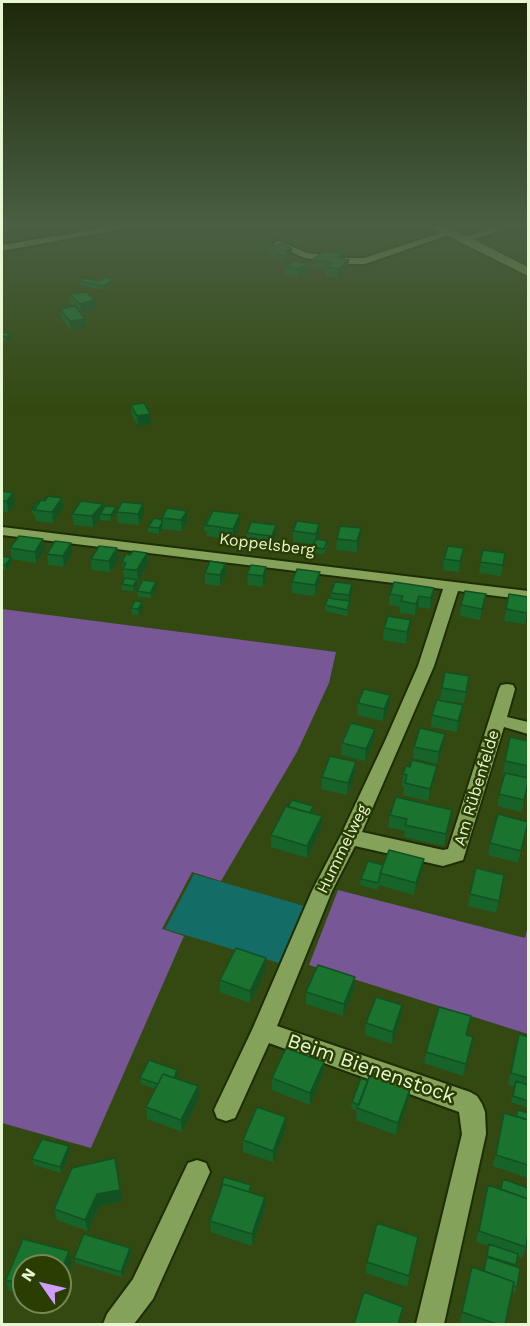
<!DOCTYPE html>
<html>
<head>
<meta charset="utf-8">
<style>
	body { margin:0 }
	#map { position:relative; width:530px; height:1326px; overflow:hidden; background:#344911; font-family:"Work Sans",sans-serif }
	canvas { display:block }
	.frame { position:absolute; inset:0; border:3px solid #e6f7d2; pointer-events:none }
	.north { position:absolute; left:12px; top:1254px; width:60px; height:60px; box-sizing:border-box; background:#2a3e03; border:2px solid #758856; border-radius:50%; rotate:304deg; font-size:16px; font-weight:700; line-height:24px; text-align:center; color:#e6f7d2 }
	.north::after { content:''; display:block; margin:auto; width:21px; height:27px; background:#d09dff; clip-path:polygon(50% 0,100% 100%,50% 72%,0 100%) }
</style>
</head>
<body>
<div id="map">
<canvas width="530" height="1326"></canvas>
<div class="frame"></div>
<div class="north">N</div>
</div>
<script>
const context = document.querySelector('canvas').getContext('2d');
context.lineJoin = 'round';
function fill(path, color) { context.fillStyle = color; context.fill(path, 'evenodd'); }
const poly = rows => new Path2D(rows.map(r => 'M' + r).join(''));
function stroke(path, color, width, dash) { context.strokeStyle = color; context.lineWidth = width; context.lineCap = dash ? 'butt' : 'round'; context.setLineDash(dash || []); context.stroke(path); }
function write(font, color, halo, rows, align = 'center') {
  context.font = font + ' "Work Sans",sans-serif'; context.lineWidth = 5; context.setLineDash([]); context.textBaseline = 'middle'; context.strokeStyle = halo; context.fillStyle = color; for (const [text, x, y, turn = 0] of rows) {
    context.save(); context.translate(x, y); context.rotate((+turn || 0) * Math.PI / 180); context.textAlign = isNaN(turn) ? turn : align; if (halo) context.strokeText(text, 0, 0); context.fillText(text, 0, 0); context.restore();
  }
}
const green = poly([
	[2,609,336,652,329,683,297,752,221,881,192,872,162,929,184,936,91,1148,2,1123],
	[338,890,525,938,528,925,528,1034,309,965]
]);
const water = poly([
	[194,874,304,906,279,963,165,929]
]);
const minor = poly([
	[127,224,147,224,2,251,2,245,127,224],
	[506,224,520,224,468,241,460,239,506,224],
	[447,231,454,233,365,264,344,264,305,258,273,244,278,241,307,253,344,258,364,258,447,231],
	[2,527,528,591,528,600,458,591,434,666,362,832,443,850,448,849,499,689,501,685,507,684,513,685,515,689,507,717,528,722,528,734,504,727,463,860,443,866,355,846,332,891,277,1026,470,1092,477,1096,482,1104,485,1112,486,1134,444,1324,416,1324,462,1134,459,1112,269,1043,235,1118,226,1121,217,1118,214,1110,252,1030,312,891,340,837,385,741,418,666,443,589,2,535,2,527],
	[197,1160,206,1163,210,1172,153,1299,134,1324,103,1324,107,1314,133,1279,188,1163,197,1160]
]);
const major = poly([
	[424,224,440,224,469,237,528,267,528,276,424,224]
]);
const wall = poly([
	[268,247,292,249,292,253,289,253,290,258,283,260,268,252],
	[313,259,349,260,348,269,337,278,325,276,326,270,313,268],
	[294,261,308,273,299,278,285,275,285,266],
	[114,279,114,283,104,290,79,285,78,281,99,281],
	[69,294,95,300,96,309,81,313,78,310,86,328,71,330,61,318,60,309,74,306,70,303],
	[2,332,11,334,11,339,6,342,2,340],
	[131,405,151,424,138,426,132,415],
	[2,491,13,493,15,504,8,512,2,511],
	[62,498,63,509,53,523,36,521,35,515,33,515,32,509,45,501],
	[116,507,116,513,111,521,101,520,100,519,93,527,74,525,72,514],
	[187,511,187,522,182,531,162,529,159,534,148,532,148,527,162,520,162,518],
	[117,512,144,515,139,525,118,523],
	[319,524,319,534,317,539,327,541,327,546,324,554,312,553,314,544,293,542,293,531],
	[204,525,240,525,233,540,207,536,207,531,204,531],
	[247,533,276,535,272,547,247,544],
	[337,539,360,539,357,552,336,550],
	[10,548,45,550,36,563,12,559],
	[464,548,462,560,459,572,443,570,444,559],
	[483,550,505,553,501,576,479,573],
	[147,553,148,564,138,582,137,581,137,586,134,591,122,590,122,584,124,579,122,562,130,555],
	[47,554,72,554,64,567,48,565],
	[2,556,11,558,12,563,6,570,2,570],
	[91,559,119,559,110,572,92,570],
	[225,564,226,575,220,586,205,584,205,573],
	[266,567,266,578,263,587,248,585,247,574],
	[320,572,319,583,315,596,292,593,292,582],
	[157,588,151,598,138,597,137,591],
	[434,588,433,599,430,609,418,607,415,615,400,613,400,607,389,605,390,594],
	[331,593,352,596,347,616,325,611,325,605,331,598],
	[486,594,484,605,480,620,460,616,461,605],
	[509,594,528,607,525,624,504,621],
	[143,607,139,615,132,614,131,608],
	[384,628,410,631,406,644,383,640],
	[469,676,464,703,440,700,442,688],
	[358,703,389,707,383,721,357,715],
	[463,705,462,717,457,732,431,727,432,715],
	[510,737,528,741,528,778,527,791,521,812,497,806,505,773,503,773],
	[374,741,365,761,341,755,342,743],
	[443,746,437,764,413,758,414,747],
	[356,762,355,774,347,795,321,789,322,777],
	[403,774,435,777,428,801,403,795,404,787,402,786],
	[288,807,313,812,312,813,321,828,307,858,271,847,271,835],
	[390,815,450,822,444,846,404,837,405,831,388,827],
	[528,822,518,863,488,855,490,843],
	[424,859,422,871,414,895,379,885,377,890,360,885,361,879,383,865],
	[504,875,496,913,468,906,470,894],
	[266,970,250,1003,220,992,220,980],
	[354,989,343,1016,306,1004,306,992],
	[402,1005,401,1017,392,1044,365,1035,366,1023],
	[519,1034,528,1037,528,1108,511,1102,515,1087,508,1084],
	[471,1049,463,1076,424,1063,426,1052],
	[177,1070,178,1076,177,1079,199,1098,182,1132,147,1119,146,1107,156,1089,141,1084,140,1078],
	[323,1074,310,1105,272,1090,272,1078],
	[368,1081,411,1086,409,1098,396,1135,356,1120,357,1111,351,1108,352,1102],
	[504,1113,516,1116,528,1113,528,1178,493,1166],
	[286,1117,286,1129,273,1162,243,1152,243,1140],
	[70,1152,61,1173,34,1165,32,1159],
	[488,1185,526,1247,522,1258,517,1256,515,1267,517,1287,515,1293,512,1292,505,1324,465,1324,460,1322,472,1267,484,1271,489,1246,476,1242],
	[220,1189,251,1191,251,1193,265,1208,252,1246,211,1232,210,1221,221,1191],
	[122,1201,99,1206,88,1231,57,1220,54,1209],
	[23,1239,69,1251,72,1263,60,1292,60,1266,24,1266,24,1295,9,1291,6,1280],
	[130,1248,131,1253,122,1277,76,1263,74,1258],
	[416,1248,407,1287,366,1273,367,1262]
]);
const shadedWall = poly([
	[292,249,292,253,284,255,284,251],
	[290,254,290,258,283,260,283,256],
	[349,260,348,269,337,278,338,269],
	[308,264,308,273,299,278,299,269],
	[114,279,114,283,104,290,104,286],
	[95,300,96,309,81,313,80,304],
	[85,319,86,328,71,330,70,321],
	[11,334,11,339,6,342,6,337],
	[150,414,151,424,138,426,137,416],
	[13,493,15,504,8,512,7,501],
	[62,498,63,509,53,523,52,512],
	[103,504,104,515,100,514,100,519,93,527,92,516],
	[143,504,144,515,139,525,138,514],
	[116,507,116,513,111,521,111,515],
	[187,511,187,522,182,531,181,520],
	[240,514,240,525,233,540,233,529],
	[162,523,162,529,159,534,159,528],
	[319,524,319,534,315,545,316,534],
	[276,525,276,535,272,547,272,536],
	[361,528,360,539,357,552,357,541],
	[43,539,45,550,36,563,35,552],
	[71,543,72,554,64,567,63,556],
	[117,548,119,559,110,572,109,561],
	[464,548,462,560,459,572,460,561],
	[147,553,148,564,138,582,137,570],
	[11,558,12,563,6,570,5,565],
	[225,564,226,575,220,586,220,575],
	[266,567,266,578,263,587,263,576],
	[320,572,319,583,315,596,315,585],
	[137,580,137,586,134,591,133,586],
	[156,582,157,588,151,598,150,593],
	[352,584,352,596,348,607,349,595],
	[434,588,433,599,430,609,431,598],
	[486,594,484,605,480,620,482,609],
	[419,596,418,607,415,615,416,604],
	[142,602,143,607,139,615,138,609],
	[411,620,410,631,406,644,407,632],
	[390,695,389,707,383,721,384,709],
	[463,705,462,717,457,732,458,721],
	[375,729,374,741,365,761,366,749],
	[445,734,443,746,437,764,439,752],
	[356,762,355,774,347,795,348,783],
	[437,766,435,777,428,801,430,789],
	[452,810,450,822,444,846,446,834],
	[322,816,321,828,307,858,307,846],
	[424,859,422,871,414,895,416,883],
	[266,958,266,970,250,1003,250,991],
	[355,977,354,989,343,1016,344,1004],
	[402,1005,401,1017,392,1044,393,1032],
	[473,1037,471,1049,463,1076,466,1064],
	[324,1062,323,1074,310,1105,310,1093],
	[177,1070,178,1076,172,1089,171,1083],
	[198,1086,199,1098,182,1132,181,1120],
	[411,1086,409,1098,396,1135,398,1123],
	[286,1117,286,1129,273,1162,273,1151],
	[69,1146,70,1152,61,1173,60,1167],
	[115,1158,122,1201,99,1206,88,1231,85,1220],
	[265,1197,265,1208,252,1246,252,1234],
	[130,1248,131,1253,122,1277,121,1272],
	[69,1251,72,1263,60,1292,60,1274]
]);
const building = poly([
	[282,244,292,249,284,251,290,254,283,256,268,247,282,244],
	[325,251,342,254,337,258,349,260,338,269,326,267,331,263,313,259,325,251],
	[294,261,308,264,299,269,285,266,294,261],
	[105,277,114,279,104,286,78,281,83,278,99,281,105,277],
	[86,292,95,300,80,304,69,294,86,292],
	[75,306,85,319,70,321,60,309,75,306],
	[2,332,11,334,6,337,2,336,2,332],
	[144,403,150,414,137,416,131,405,144,403],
	[2,491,13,493,7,501,2,501,2,491],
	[48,496,62,498,52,512,34,510,41,500,45,501,48,496],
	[38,501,40,501,35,509,32,509,38,501],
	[81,501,103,504,92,516,72,514,81,501],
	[122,502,143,504,138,514,117,512,122,502],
	[105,506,116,507,111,515,100,514,105,506],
	[167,508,187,511,181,520,162,518,167,508],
	[213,511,240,514,233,529,206,525,213,511],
	[208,517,210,517,206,525,209,526,204,525,208,517],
	[154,518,162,520,162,523,159,528,148,527,154,518],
	[297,521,319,524,316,534,293,531,297,521],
	[251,522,276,525,272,536,247,533,251,522],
	[340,526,361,528,357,541,337,539,340,526],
	[19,536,43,539,35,552,10,548,19,536],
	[316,539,327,541,324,549,313,547,316,539],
	[55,541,71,543,63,556,47,554,55,541],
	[99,546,117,548,109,561,91,559,99,546],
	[448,546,464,548,460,561,444,559,448,546],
	[483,550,505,553,503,565,480,562,483,550],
	[133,551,147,553,137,570,123,569,126,563,122,562,126,554,130,555,133,551],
	[2,556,11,558,5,565,2,564,2,556],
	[210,561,225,564,220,575,205,573,210,561],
	[251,565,266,567,263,576,247,574,251,565],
	[297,569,320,572,315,585,292,582,297,569],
	[125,578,137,580,133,586,122,584,125,578],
	[143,580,156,582,150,593,137,591,143,580],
	[335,582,352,584,349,595,331,593,335,582],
	[394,582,434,588,431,598,419,596,416,604,401,601,403,596,390,594,394,582],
	[465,591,486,594,482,609,461,605,465,591],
	[509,594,528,597,528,606,527,613,506,609,509,594],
	[328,598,350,601,347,610,325,605,328,598],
	[135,601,142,602,138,609,131,608,135,601],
	[388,616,411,620,407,632,384,628,388,616],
	[445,672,469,676,466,692,442,688,445,672],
	[364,689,390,695,384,709,358,703,364,689],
	[437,700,463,705,458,721,432,715,437,700],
	[351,723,375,729,366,749,342,743,351,723],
	[420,728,445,734,439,752,414,747,420,728],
	[510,737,528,741,528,766,505,761,510,737],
	[330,756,356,762,348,783,322,777,330,756],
	[412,760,437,766,430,789,405,783,407,775,403,774,406,766,410,767,412,760],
	[505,773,528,778,528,783,524,800,499,794,505,773],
	[396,797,452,810,446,834,405,825,407,819,390,815,396,797],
	[292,800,313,806,310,813,288,807,292,800],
	[286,806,322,816,307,846,271,835,286,806],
	[498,814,528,822,521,851,490,843,498,814],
	[389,850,424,859,416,883,380,873,389,850],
	[368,861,383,865,378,883,361,879,368,861],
	[476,868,504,875,499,901,470,894,476,868],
	[236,948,266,958,250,991,220,980,236,948],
	[318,965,355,977,344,1004,306,992,318,965],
	[376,997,402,1005,393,1032,366,1023,376,997],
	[439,1007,471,1016,466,1035,473,1037,466,1064,426,1052,439,1007],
	[519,1034,528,1037,528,1078,511,1073,519,1034],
	[286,1048,324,1062,310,1093,272,1078,286,1048],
	[149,1060,177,1070,174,1078,163,1074,158,1084,140,1078,149,1060],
	[371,1072,411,1086,398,1123,357,1108,371,1072],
	[163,1074,198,1086,181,1120,146,1107,163,1074],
	[361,1078,368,1081,359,1105,352,1102,361,1078],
	[516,1081,528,1085,528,1101,513,1096,516,1081],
	[257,1107,286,1117,273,1151,243,1140,257,1107],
	[518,1110,528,1113,528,1120,516,1116,518,1110],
	[504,1113,528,1120,528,1165,496,1155,504,1113],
	[42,1139,69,1146,60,1167,32,1159,42,1139],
	[115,1158,120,1190,97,1194,85,1220,54,1209,72,1168,115,1158],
	[224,1177,251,1185,249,1192,223,1184,221,1189,220,1189,224,1177],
	[503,1179,528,1188,528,1199,501,1189,503,1179],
	[223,1184,265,1197,252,1234,210,1221,223,1184],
	[488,1185,528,1199,528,1231,526,1247,479,1231,488,1185],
	[377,1223,418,1237,409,1276,367,1262,377,1223],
	[84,1234,130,1248,121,1272,74,1258,84,1234],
	[23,1239,69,1251,60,1274,60,1266,24,1266,24,1285,6,1280,23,1239],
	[489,1244,518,1254,516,1265,487,1256,489,1244],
	[487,1257,520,1268,517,1287,513,1286,514,1282,484,1271,487,1257],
	[472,1267,514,1282,505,1324,497,1324,462,1312,472,1267],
	[364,1292,403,1307,398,1324,354,1324,364,1292]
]);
const streetNames = [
	["Koppelsberg",267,545,7],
	["Am Rübenfelde",477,788,-73],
	["Hummelweg",343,849,-64]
];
const nearStreetnames = [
	["Beim Bienenstock",371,1069,19]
];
fill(green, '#785796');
fill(water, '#146c66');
stroke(minor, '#1f2d06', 4);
stroke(major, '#1f2d06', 3);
fill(minor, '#84a259');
fill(major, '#809c59');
fill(wall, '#166429');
fill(shadedWall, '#125122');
fill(building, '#1a7430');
stroke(building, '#125122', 1.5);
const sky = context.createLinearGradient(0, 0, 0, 410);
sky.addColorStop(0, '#1d2809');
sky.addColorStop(0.55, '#4a5f43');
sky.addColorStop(1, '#4a5f4300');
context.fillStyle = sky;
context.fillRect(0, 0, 530, 410);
write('16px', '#e6f7d2', '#2a3e03', streetNames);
write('20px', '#e6f7d2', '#2a3e03', nearStreetnames);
</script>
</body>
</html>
